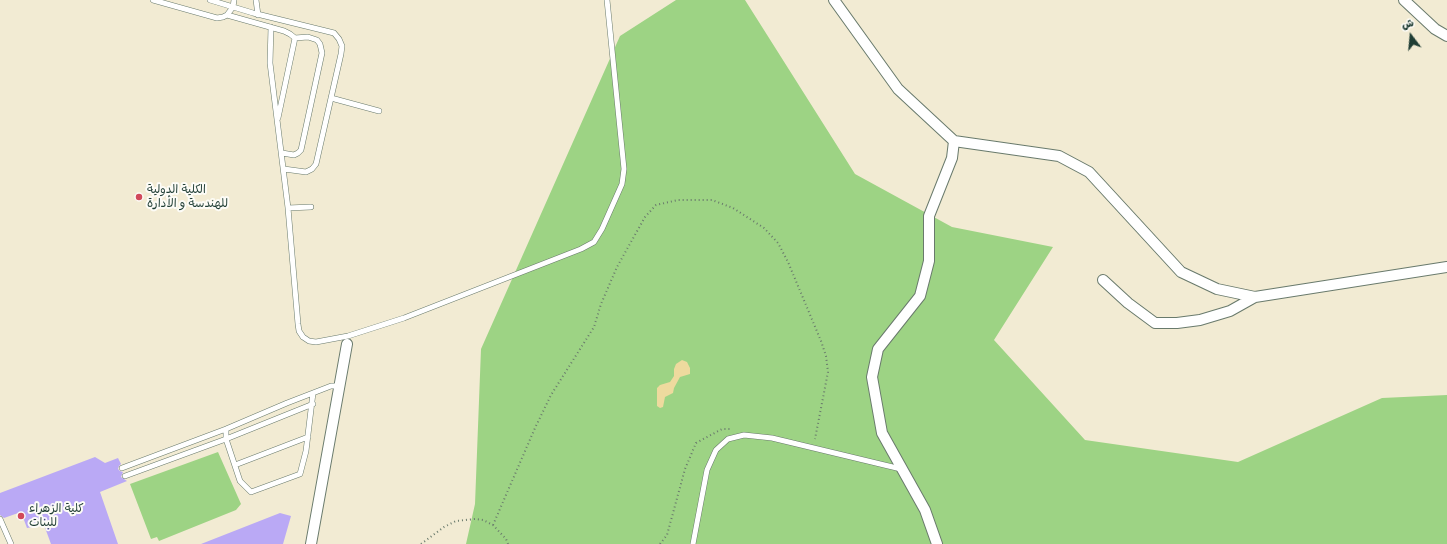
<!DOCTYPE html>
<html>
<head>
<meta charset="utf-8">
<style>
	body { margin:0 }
	#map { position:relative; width:1447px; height:544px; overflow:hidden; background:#f2ebd3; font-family:Mynerve,"Playpen Sans Arabic",sans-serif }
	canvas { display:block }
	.north { position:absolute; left:1391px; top:16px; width:40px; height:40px; -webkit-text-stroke:3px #fdfcf7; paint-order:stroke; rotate:344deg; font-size:11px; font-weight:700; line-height:16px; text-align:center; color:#1f3d34 }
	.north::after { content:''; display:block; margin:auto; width:14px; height:18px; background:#1f3d34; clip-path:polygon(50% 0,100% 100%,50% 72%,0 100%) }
</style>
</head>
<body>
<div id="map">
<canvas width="1447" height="544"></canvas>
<div class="north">ش</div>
</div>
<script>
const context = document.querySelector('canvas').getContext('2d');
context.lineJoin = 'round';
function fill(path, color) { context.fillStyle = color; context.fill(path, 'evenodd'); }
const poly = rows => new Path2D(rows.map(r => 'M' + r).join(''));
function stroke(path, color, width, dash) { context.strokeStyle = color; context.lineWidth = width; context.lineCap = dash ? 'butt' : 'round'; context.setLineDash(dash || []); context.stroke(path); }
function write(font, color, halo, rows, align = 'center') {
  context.font = font + ' Mynerve,"Playpen Sans Arabic",sans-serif'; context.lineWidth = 4; context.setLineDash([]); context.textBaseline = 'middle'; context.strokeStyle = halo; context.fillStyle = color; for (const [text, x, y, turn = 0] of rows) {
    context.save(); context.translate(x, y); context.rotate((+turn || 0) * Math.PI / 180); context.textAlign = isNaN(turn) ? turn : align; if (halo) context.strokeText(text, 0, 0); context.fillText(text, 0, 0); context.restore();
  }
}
const green = poly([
	[676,0,745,0,855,174,952,227,1053,247,994,340,1085,440,1238,462,1382,398,1447,395,1447,544,466,544,475,504,481,349,620,36],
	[218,452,241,504,236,510,159,541,157,537,151,539,130,484]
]);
const sand = poly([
	[682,360,687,362,690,368,690,374,680,377,674,388,673,393,665,397,663,407,660,408,657,406,657,388,660,385,670,382,674,376,674,369,676,364]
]);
const building = poly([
	[95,457,105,463,118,458,121,464,119,466,118,469,120,471,123,472,121,477,127,481,100,492,118,544,51,544,44,525,27,528,21,512,4,518,0,515,0,493],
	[280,513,291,516,283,544,201,544]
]);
const path = poly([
	[493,525,535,428,551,395,594,327,601,304,617,267,645,217,656,205,678,200,712,200,733,208,764,228,778,243,788,262,821,341,826,356,828,372,815,439],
	[421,544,444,527,456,521,475,519,483,520,493,525,506,539,508,544],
	[660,544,667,535,685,469,696,443,722,429,730,429]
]);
const lane = poly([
	[153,0,217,18,223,17,227,15,233,7,234,0],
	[210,0,253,13,326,31,334,33,339,39,342,46,341,54,316,164,312,169,306,172,284,169],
	[256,0,258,15],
	[227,15,284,31,290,34,295,38],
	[271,27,270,63,288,208,298,324,299,331,303,337,309,341,316,342,348,336,404,318,581,249,594,242,602,229,622,184,624,169,607,0],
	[331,98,379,111],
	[278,118,295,38],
	[282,153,294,155,298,153,301,150,322,53,320,44,317,40,308,37,295,38],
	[288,208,311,207],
	[226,429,226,439,240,481,251,492,300,474,306,451,313,393],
	[235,465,308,437],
	[122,468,226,429,287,403,331,386,339,386],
	[125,476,226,439,313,404],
	[0,519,11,544],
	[693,544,707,470,716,450,728,439,744,435,772,438,901,469]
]);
const street = poly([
	[834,0,898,89,954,141,1059,156,1089,172,1181,272,1217,289,1255,297,1447,267],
	[1404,0,1435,29,1447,36],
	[1103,280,1128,303,1155,323,1177,323,1200,320,1230,311,1255,297],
	[311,544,347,344],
	[937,544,925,510,882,433,872,377,878,349,920,296,929,261,929,216,952,158,954,141]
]);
const markers = [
	[139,197,4,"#d1495b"],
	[21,516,4,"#d1495b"]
];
const poiNames = [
	["الكلية الدولية",147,190],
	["للهندسة و الأدارة",147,204],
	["كلية الزهراء",29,509],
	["للبنات",29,523]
];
fill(green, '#9dd384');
fill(sand, '#eeda9e');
fill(building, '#baa9f5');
stroke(lane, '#697a6c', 6);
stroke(street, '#697a6c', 12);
stroke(path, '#697a6c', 2, [1, 3]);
stroke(lane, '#fff', 5);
stroke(street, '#fff', 10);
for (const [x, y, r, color] of markers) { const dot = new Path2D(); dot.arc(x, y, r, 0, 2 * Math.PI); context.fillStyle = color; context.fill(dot); stroke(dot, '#fdfcf7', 1.5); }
write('12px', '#1f3d34', '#fdfcf7', poiNames, 'left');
</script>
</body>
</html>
